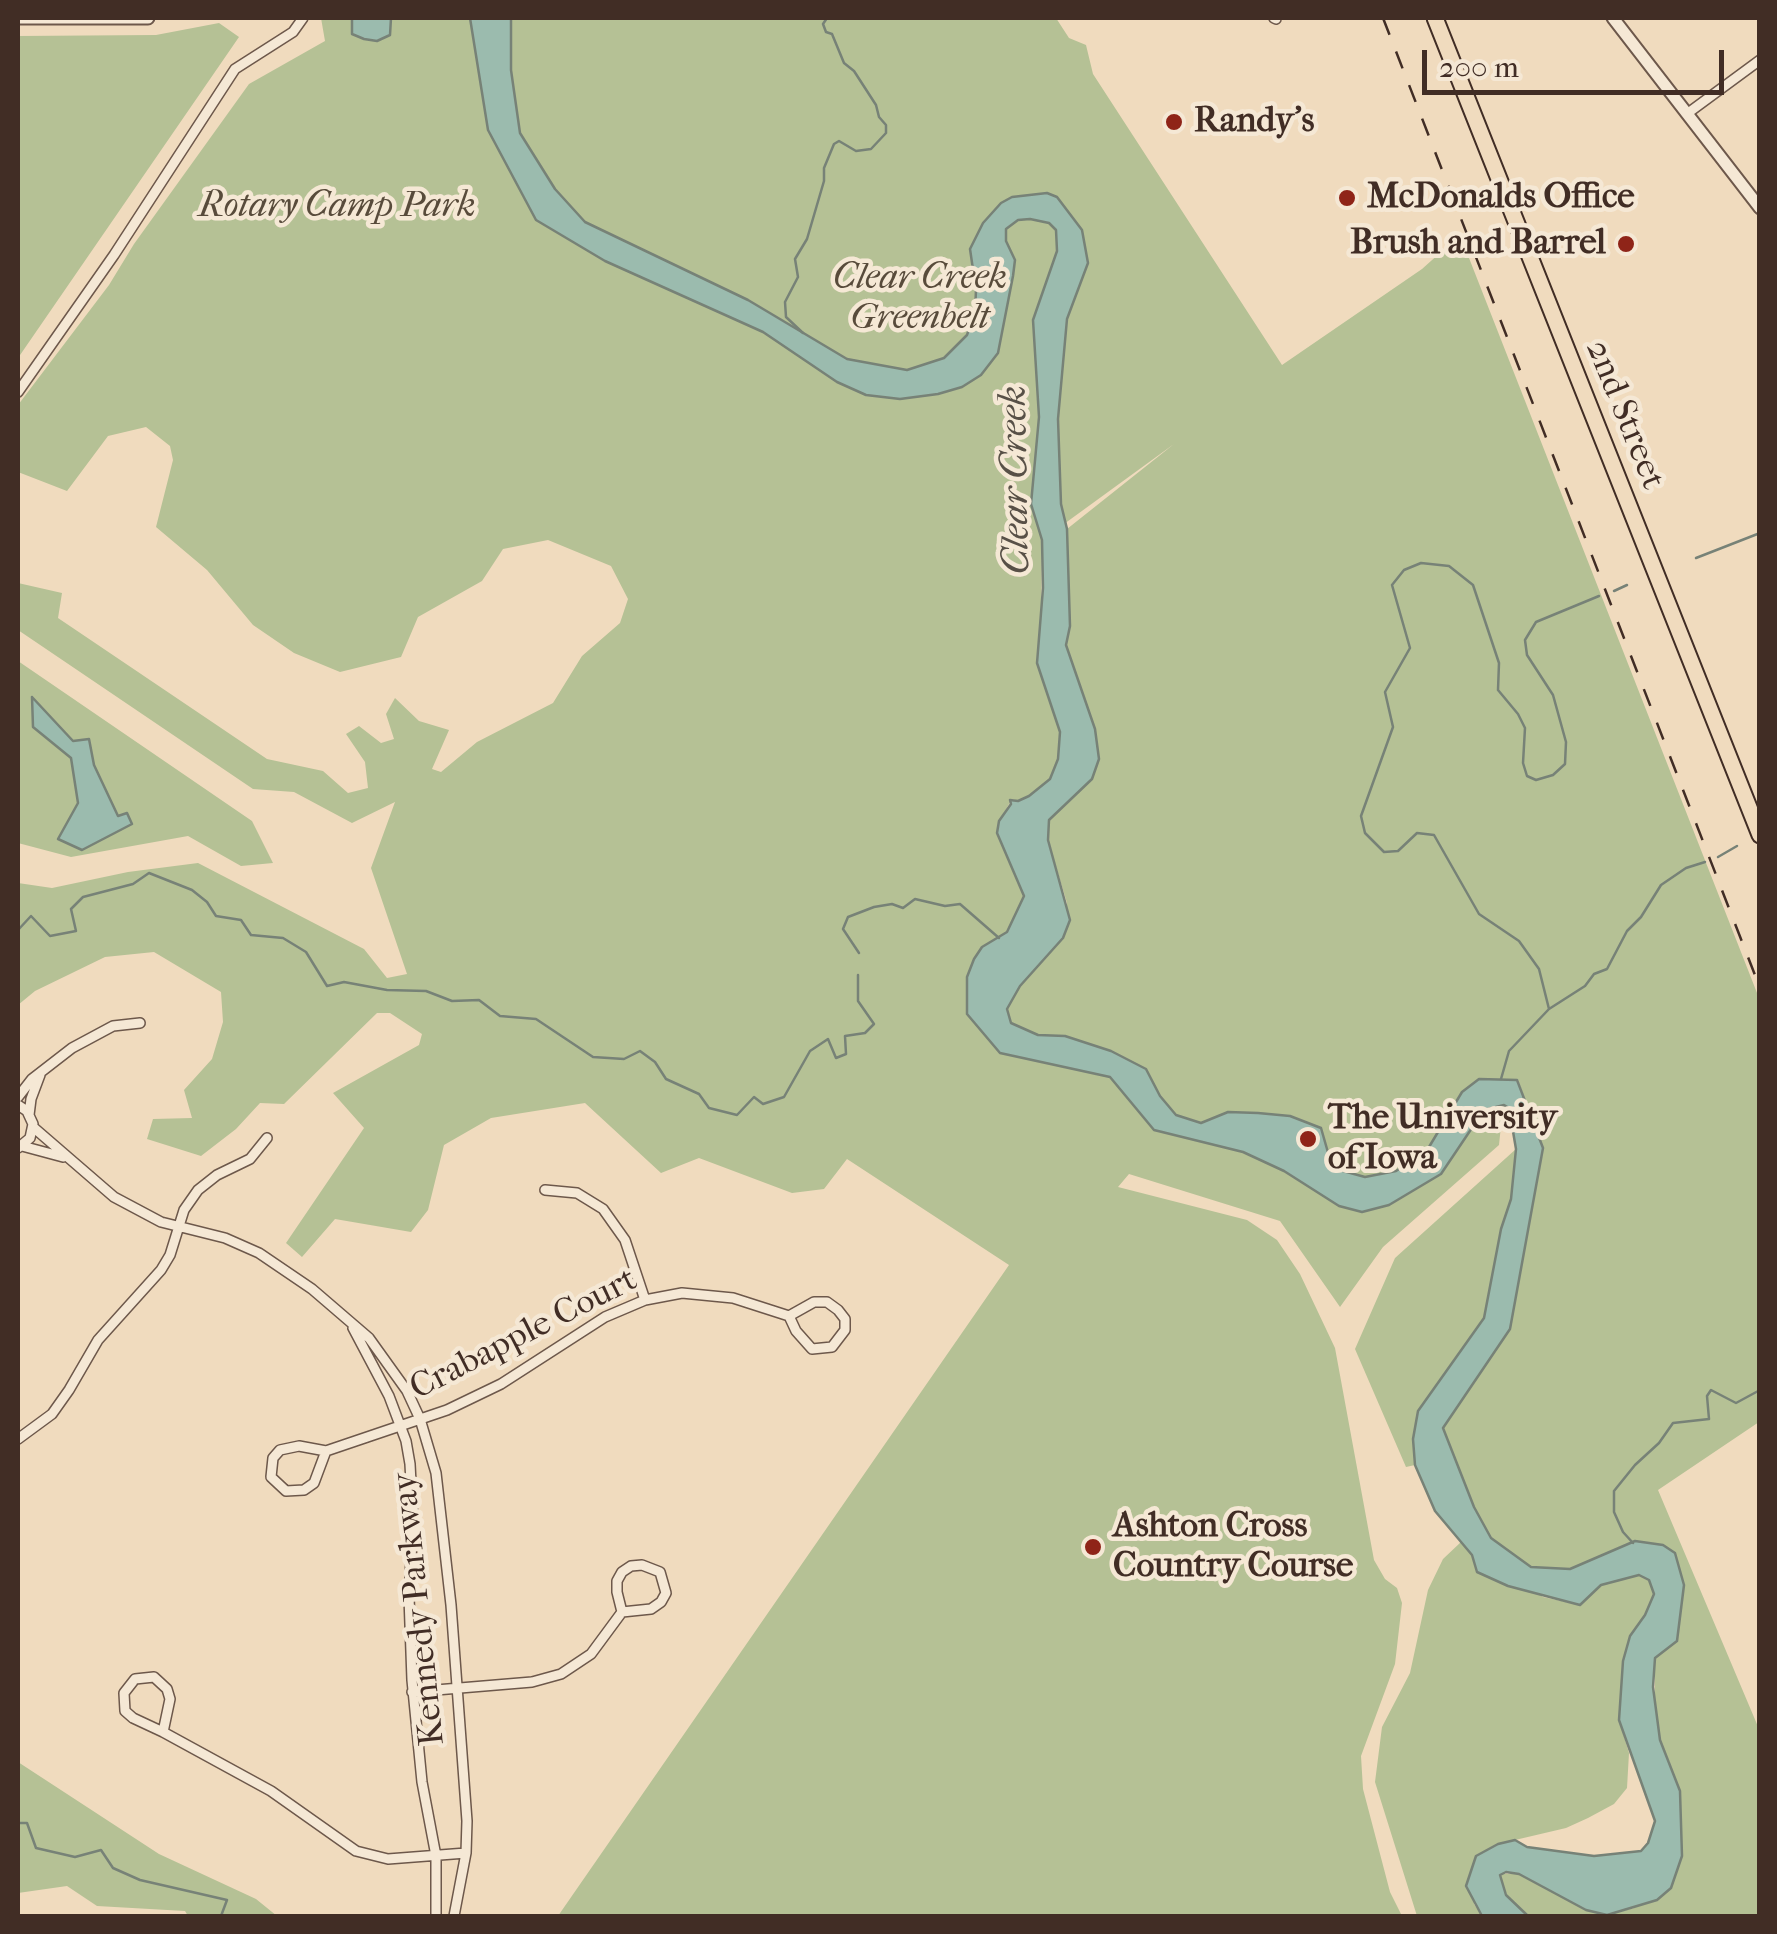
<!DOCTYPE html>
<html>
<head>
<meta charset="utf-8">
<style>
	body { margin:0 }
	#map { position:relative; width:1777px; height:1934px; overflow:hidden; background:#f0dbbe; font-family:"IM FELL French Canon",serif }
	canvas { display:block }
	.frame { position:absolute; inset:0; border:20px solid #412d25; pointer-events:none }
	.scale { position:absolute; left:1422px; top:50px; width:302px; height:45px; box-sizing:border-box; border:5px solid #412d25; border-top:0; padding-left:12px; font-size:30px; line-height:35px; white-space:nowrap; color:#412d25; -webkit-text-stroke:8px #f5e8d5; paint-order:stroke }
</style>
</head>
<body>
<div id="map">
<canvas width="1777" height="1934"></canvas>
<div class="frame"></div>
<div class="scale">200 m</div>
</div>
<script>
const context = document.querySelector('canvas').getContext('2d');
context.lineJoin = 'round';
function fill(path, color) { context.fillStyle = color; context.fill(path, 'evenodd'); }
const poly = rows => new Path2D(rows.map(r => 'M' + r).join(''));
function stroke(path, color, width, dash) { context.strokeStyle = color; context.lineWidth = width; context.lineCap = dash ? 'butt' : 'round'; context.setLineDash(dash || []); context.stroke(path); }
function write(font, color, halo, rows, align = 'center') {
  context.font = font + ' "IM FELL French Canon",serif'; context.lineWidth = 9; context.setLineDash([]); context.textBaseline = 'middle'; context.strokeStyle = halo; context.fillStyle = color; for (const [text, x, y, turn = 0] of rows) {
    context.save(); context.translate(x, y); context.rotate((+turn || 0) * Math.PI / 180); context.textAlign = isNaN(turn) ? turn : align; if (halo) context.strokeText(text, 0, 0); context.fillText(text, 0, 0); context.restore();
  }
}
const green = poly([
	[321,18,1056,18,1069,38,1086,45,1093,74,1282,365,1422,269,1460,235,1759,998,1759,1422,1658,1490,1759,1729,1759,1916,1528,1916,1507,1895,1502,1884,1500,1874,1519,1874,1586,1910,1607,1915,1634,1908,1670,1763,1660,1740,1655,1710,1655,1658,1680,1609,1684,1585,1635,1541,1570,1569,1531,1567,1491,1538,1474,1507,1443,1428,1510,1329,1543,1148,1518,1080,1451,1107,1441,1131,1426,1152,1396,1171,1365,1177,1343,1171,1329,1156,1321,1128,1290,1116,1258,1113,1228,1112,1201,1123,1176,1115,1160,1096,1145,1069,1111,1051,1065,1036,1038,1035,1011,1023,1007,1009,1020,986,1063,938,1067,903,1048,840,1049,820,1092,779,1099,759,1095,729,1065,645,1070,626,1067,529,1174,444,1042,540,1041,625,1052,705,1060,732,1058,759,1050,779,1029,796,1018,801,1012,799,999,821,997,833,1024,896,1007,933,982,947,967,1014,1087,1070,1110,1077,1154,1130,1243,1152,1284,1171,1339,1206,1441,1175,1484,1110,1502,1116,1499,1145,1383,1247,1340,1307,1280,1221,1129,1174,1118,1187,1247,1220,1277,1240,1300,1274,1335,1348,1374,1560,1385,1579,1397,1588,1402,1603,1395,1664,1361,1756,1363,1789,1390,1892,1402,1916,558,1916,1009,1265,847,1159,824,1189,792,1193,699,1158,661,1173,585,1103,491,1118,444,1145,428,1210,411,1232,335,1219,302,1257,286,1243,364,1128,333,1093,419,1045,422,1034,390,1013,377,1013,284,1104,260,1103,236,1129,201,1156,147,1139,153,1119,192,1118,184,1090,212,1059,223,1022,221,992,154,952,105,957,35,991,18,1005,18,883,52,888,128,872,198,863,364,949,387,978,407,974,371,868,395,802,352,823,294,792,253,789,18,630,18,583,62,593,58,618,267,759,323,771,348,793,368,788,365,762,346,734,359,726,381,743,394,739,386,714,395,698,419,721,449,730,432,769,441,772,477,742,553,703,582,656,620,623,628,599,611,566,548,540,503,549,482,581,418,617,401,657,340,672,294,653,253,625,207,570,156,527,173,460,170,446,146,427,108,436,67,491,18,472,18,405,109,285,134,244,249,84,325,41],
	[219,23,239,37,18,358,18,36,156,35],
	[18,661,252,821,273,863,241,866,188,836,71,857,18,843],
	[1516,1149,1511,1199,1501,1229,1484,1318,1418,1411,1413,1439,1415,1465,1406,1467,1355,1349,1395,1258],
	[1461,1542,1472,1555,1543,1597,1580,1605,1601,1585,1639,1575,1649,1580,1654,1594,1645,1615,1630,1636,1623,1661,1619,1720,1629,1753,1627,1788,1614,1804,1588,1818,1566,1828,1498,1844,1474,1904,1482,1916,1417,1916,1375,1782,1382,1727,1410,1673,1428,1590,1443,1559],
	[18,1762,159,1854,256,1899,277,1916,188,1916,185,1911,97,1906,67,1886,18,1893]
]);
const water = poly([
	[352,18,391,18,390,35,377,41,364,39,352,34,352,18],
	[470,18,511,18,511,70,520,133,555,189,585,222,748,300,847,359,907,370,944,358,967,335,975,312,976,290,970,249,983,223,1001,203,1012,197,1047,193,1057,197,1082,230,1088,263,1067,319,1058,419,1061,504,1067,529,1070,626,1066,645,1095,729,1099,759,1092,779,1049,820,1048,840,1070,920,1063,938,1020,986,1007,1009,1011,1023,1038,1035,1065,1036,1111,1051,1146,1069,1160,1096,1176,1115,1201,1123,1228,1112,1258,1113,1290,1116,1321,1128,1329,1156,1343,1171,1365,1177,1396,1171,1426,1152,1462,1092,1479,1079,1517,1080,1543,1148,1510,1329,1443,1428,1474,1507,1491,1538,1531,1567,1570,1569,1635,1541,1663,1545,1675,1553,1684,1585,1677,1641,1655,1658,1653,1687,1660,1740,1680,1791,1682,1856,1671,1888,1657,1900,1607,1915,1586,1910,1519,1874,1506,1872,1500,1875,1506,1895,1528,1916,1482,1916,1466,1886,1476,1856,1498,1844,1515,1840,1527,1847,1594,1856,1641,1851,1648,1843,1655,1821,1619,1720,1623,1661,1630,1636,1645,1615,1654,1594,1649,1580,1639,1575,1601,1585,1580,1605,1508,1586,1477,1572,1472,1555,1435,1511,1415,1465,1413,1439,1418,1411,1484,1318,1501,1229,1511,1199,1516,1149,1509,1108,1504,1105,1484,1110,1441,1174,1389,1205,1362,1212,1339,1206,1284,1171,1243,1152,1154,1130,1110,1077,1000,1053,967,1014,967,977,974,959,982,947,1007,932,1024,896,997,833,999,821,1011,804,1010,800,1018,801,1029,796,1050,779,1058,759,1060,732,1037,663,1043,588,1042,540,1031,504,1039,417,1033,320,1057,251,1056,230,1049,223,1030,219,1018,220,1006,229,1006,241,1015,260,1013,276,998,353,981,375,962,387,938,394,900,399,866,395,837,382,763,332,605,261,536,220,488,130,470,18],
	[32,697,73,741,89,739,94,765,118,816,127,813,132,824,82,850,58,839,78,803,71,758,33,727,32,697]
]);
const stream = poly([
	[803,333,786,317,785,302,798,277,795,259,807,239,824,181,824,168,834,144,839,141,856,151,871,149,886,133,886,125,879,117,876,105,854,71,844,63,832,34,826,32,823,24,827,18],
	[1696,558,1760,533],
	[1614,591,1627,585],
	[1718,857,1737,846],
	[18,930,31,916,50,936,76,931,71,909,83,897,133,884,149,873,192,890,207,902,216,916,241,920,251,935,283,938,306,952,327,986,344,982,387,990,426,991,452,1001,479,1000,500,1016,536,1019,593,1057,624,1059,640,1051,655,1062,666,1079,699,1094,709,1108,737,1115,754,1097,763,1104,784,1097,810,1051,828,1039,836,1058,846,1054,845,1036,865,1033,874,1024,858,1001,858,975],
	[859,953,843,929,848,917,874,907,892,904,903,908,915,899,945,906,960,904,999,938],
	[1549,1009,1585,986,1594,974,1607,969,1627,931,1641,917,1661,885,1686,868,1705,862],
	[1501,1079,1509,1051,1549,1009,1539,969,1519,941,1479,914,1434,835,1417,833,1398,851,1384,852,1365,833,1361,816,1393,727,1385,692,1410,648,1392,585,1404,570,1421,563,1449,566,1473,585,1499,663,1498,690,1518,714,1525,728,1523,763,1527,776,1536,780,1553,775,1565,764,1566,742,1553,695,1527,655,1525,640,1536,622,1599,596],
	[1633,1543,1623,1532,1614,1512,1614,1491,1635,1465,1659,1443,1673,1423,1709,1419,1707,1396,1711,1390,1736,1403,1760,1390],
	[18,1823,27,1823,36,1848,75,1857,101,1850,113,1868,140,1880,227,1900,221,1916]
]);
const minor = poly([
	[1274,18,1276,19],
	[1688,113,1760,60],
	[18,392,114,255,235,69,293,32,303,18],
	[18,1097,32,1079,72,1048,113,1026,140,1023],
	[18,1105,27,1111,33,1124,30,1138,18,1148],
	[29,1115,31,1099,40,1075],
	[33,1127,114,1197,161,1222,225,1238,259,1253,312,1289,369,1338,407,1391,420,1419,436,1473,451,1605,467,1821,466,1853,454,1916],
	[22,1146,63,1157],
	[545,1190,577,1193,603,1209,625,1240,645,1300],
	[353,1328,389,1396,406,1441,410,1464,413,1521,409,1597,412,1680,422,1782,436,1856,436,1916],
	[18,1439,52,1414,69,1390,98,1340,161,1270,170,1255,184,1210,198,1190,217,1175,250,1159,267,1138],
	[326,1451,314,1483,304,1490,286,1491,271,1477,273,1458,280,1450,299,1446,326,1451,447,1410,501,1384,605,1317,645,1300,682,1293,733,1298,789,1316,796,1331,812,1349,832,1347,845,1330,845,1319,838,1310,827,1302,814,1302,789,1316],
	[412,1692,532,1682,561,1674,591,1654,622,1612,651,1609,661,1602,666,1593,660,1572,642,1565,631,1566,622,1572,617,1581,617,1592,622,1612],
	[163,1732,133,1718,125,1711,124,1693,135,1679,154,1677,167,1689,170,1699,163,1732,271,1791,356,1851,388,1859,466,1853]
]);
const tertiary = poly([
	[18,18,148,18],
	[1613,18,1760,208]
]);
const primary = poly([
	[1435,18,1760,835]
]);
const rail = poly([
	[1383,18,1760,988]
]);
const markers = [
	[1174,122,10,"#8f2418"],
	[1347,198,10,"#8f2418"],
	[1626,244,10,"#8f2418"],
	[1308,1139,10,"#8f2418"],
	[1093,1547,10,"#8f2418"]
];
const poiNames = [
	["Randy's",1194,122],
	["McDonalds Office",1367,198],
	["Brush and Barrel",1606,244,"right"],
	["The University",1328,1119],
	["of Iowa",1328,1159],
	["Ashton Cross",1113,1527],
	["Country Course",1113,1567]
];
const parkNames = [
	["Rotary Camp Park",337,207],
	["Clear Creek",920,279],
	["Greenbelt",920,319]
];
const streetNames = [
	["2nd Street",1624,415,68],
	["Crabapple Court",524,1335,-27],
	["Kennedy Parkway",420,1609,-96]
];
const waterNames = [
	["Clear Creek",1017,480,-91]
];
fill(green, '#b5c195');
fill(water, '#9bbbae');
stroke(water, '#778277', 2.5);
stroke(stream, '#778277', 2.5);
stroke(minor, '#6d584b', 12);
stroke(tertiary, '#6d584b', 15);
stroke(primary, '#412d25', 19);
stroke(minor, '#f5e8d5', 9);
stroke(tertiary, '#f5e8d5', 11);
stroke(primary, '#f0dbbe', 15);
stroke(rail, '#412d25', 2.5, [18, 18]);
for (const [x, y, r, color] of markers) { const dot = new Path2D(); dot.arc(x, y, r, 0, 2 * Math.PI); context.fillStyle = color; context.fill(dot); stroke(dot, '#f5e8d5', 4); }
write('bold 35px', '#412d25', '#f5e8d5', poiNames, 'left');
write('italic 35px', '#584b3b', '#f5e8d5', parkNames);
write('35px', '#412d25', '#f5e8d5', streetNames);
write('italic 38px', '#585047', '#f5e8d5', waterNames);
</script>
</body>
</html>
